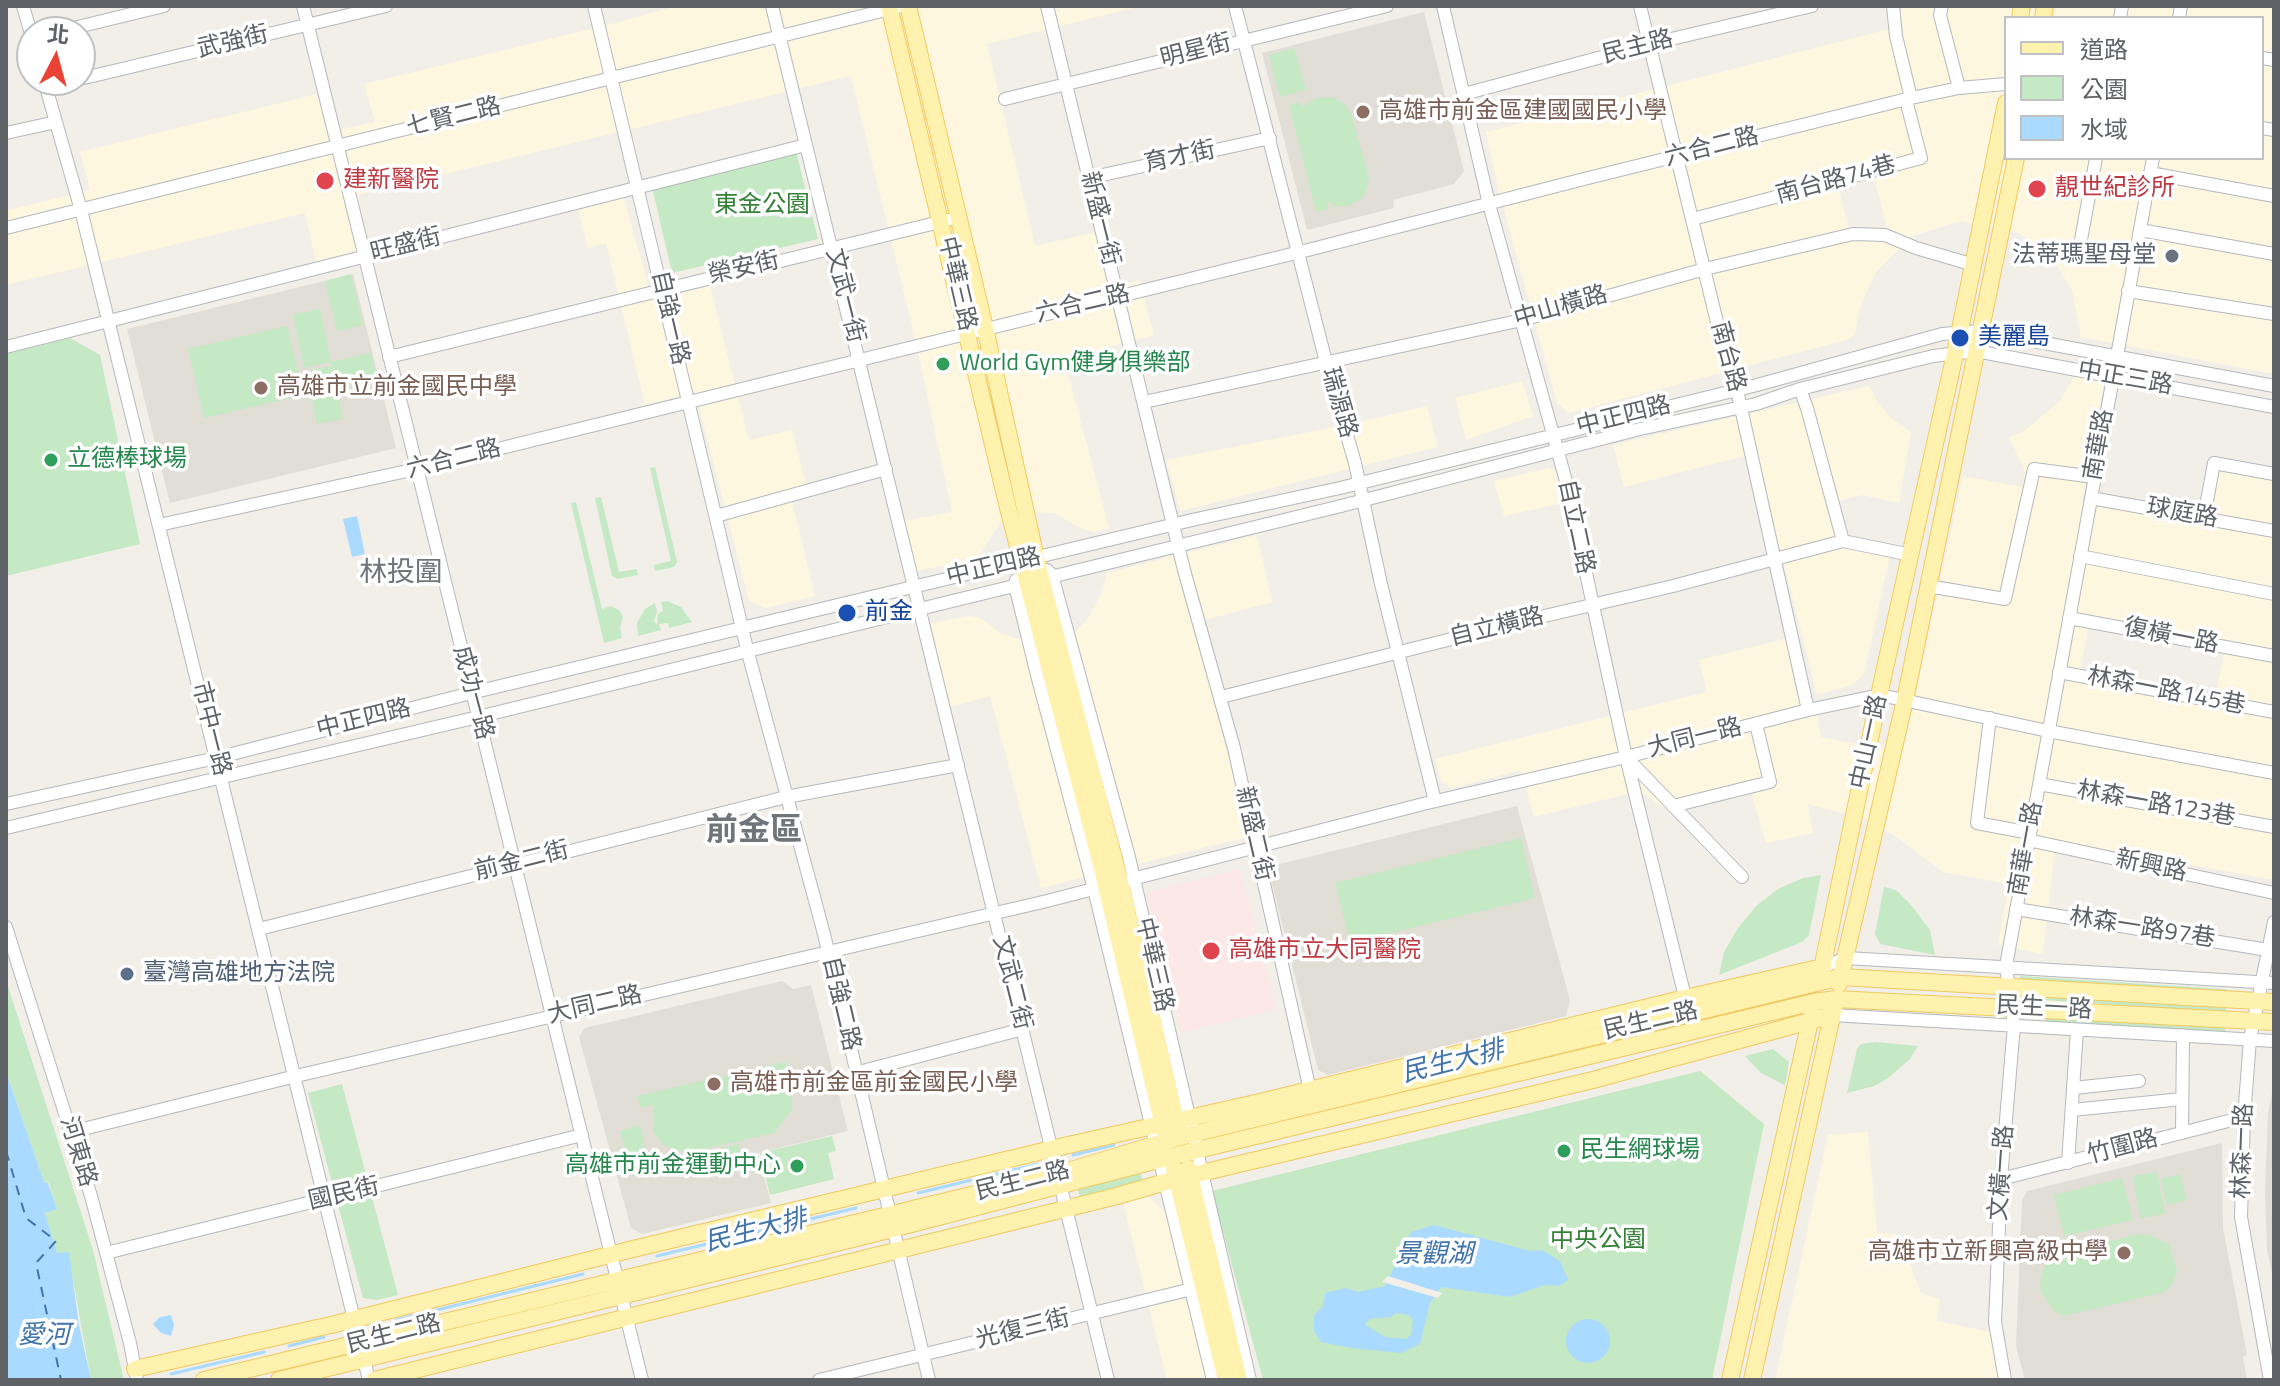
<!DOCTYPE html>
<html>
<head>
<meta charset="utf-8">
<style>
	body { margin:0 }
	#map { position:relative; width:2280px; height:1386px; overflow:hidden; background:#f1efe8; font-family:"Titillium Web","Noto Sans TC",sans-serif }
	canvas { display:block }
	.frame { position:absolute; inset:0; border:8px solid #5f6368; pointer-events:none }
	.legend { position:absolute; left:2004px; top:16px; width:260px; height:144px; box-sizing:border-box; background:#fff; border:2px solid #bfc1c3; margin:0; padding:10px 14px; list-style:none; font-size:24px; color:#5f6368 }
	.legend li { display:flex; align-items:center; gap:16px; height:40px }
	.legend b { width:40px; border:2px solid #bfc1c3 }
	.north { position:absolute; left:16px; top:16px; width:80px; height:80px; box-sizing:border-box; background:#fff; border:2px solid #bfc1c3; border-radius:50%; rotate:6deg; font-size:22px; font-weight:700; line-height:32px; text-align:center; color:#5f6368 }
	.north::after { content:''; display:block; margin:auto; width:28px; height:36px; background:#ea4335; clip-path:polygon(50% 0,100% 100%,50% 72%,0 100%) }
</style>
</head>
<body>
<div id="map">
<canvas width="2280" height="1386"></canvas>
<div class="frame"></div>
<ul class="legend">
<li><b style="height:10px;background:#fff2af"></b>道路</li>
<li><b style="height:22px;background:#c5e8c5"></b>公園</li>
<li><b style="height:22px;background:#aadaff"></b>水域</li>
</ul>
<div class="north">北</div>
</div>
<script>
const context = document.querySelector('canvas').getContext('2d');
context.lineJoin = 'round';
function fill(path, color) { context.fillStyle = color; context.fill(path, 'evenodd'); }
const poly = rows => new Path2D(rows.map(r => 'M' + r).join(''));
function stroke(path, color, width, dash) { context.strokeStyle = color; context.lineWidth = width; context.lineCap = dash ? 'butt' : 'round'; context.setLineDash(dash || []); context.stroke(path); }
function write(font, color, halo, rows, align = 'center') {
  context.font = font + ' "Titillium Web","Noto Sans TC",sans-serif'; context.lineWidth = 7; context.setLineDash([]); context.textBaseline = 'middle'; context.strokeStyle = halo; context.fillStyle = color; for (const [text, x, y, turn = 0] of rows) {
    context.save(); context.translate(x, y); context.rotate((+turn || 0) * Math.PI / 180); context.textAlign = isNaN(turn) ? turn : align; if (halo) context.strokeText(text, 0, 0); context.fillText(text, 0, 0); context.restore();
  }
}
const commercial = poly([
	[676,6,1141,6,987,44,1035,246,1096,232,1111,287,1139,280,1154,335,1064,358,1109,528,1094,532,1078,527,1054,513,1029,512,1002,521,977,558,913,572,903,521,952,512,915,338,851,76,358,195,368,248,316,262,305,213,6,285,6,211,90,190,80,152,317,94,328,132,375,122,364,84,612,24],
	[1901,6,2274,6,2274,374,2081,337,2072,290,2047,250,2018,233,1961,221,1912,236,1876,272,1861,304,1855,333,1850,339,1569,413,1557,403,1498,188,1486,132,1901,26],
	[2006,18,2262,18,2262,158,2006,158],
	[1874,177,1888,232,1849,230,1838,186],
	[623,196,653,302,710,286,749,440,792,430,809,496,792,501,815,596,765,608,749,600,695,392,645,405,606,243,588,248,578,209],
	[2075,375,2104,383,2082,501,2207,526,2218,467,2274,478,2274,649,2090,616,2078,683,2214,706,2224,653,2274,662,2274,880,2056,840,2043,954,1998,945,2009,884,1943,872,1898,838,1866,819,1808,804,1813,833,1766,843,1751,792,1667,810,1640,791,1534,817,1521,770,1452,788,1441,782,1435,759,1707,692,1699,660,1785,639,1805,719,1817,715,1821,737,1903,753,1963,476,2022,487,2025,471,2009,438,2027,429,2060,401],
	[1522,381,1533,416,1466,440,1455,398],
	[1869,386,1878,403,1892,419,1911,432,1899,503,1862,495,1831,503,1841,536,1892,546,1864,674,1852,685,1817,695,1756,453,1624,487,1613,445],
	[1427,406,1438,447,1180,511,1166,460,1351,424],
	[1549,468,1555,471,1563,503,1504,516,1494,481],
	[1257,535,1272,602,1194,623,1246,827,1243,838,1041,888,990,696,950,707,931,623,968,616,981,618,999,632,1017,639,1073,635,1089,617,1101,594,1107,573],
	[1868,1132,1877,1232,1899,1235,1921,1293,1940,1299,1937,1321,1991,1332,2001,1380,1775,1380,1828,1135],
	[1146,1194,1165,1212,1207,1380,1167,1380,1122,1198]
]);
const education = poly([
	[1424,12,1464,171,1454,184,1393,200,1394,208,1307,230,1262,53],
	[353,274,396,448,170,503,127,329],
	[1517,806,1570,1000,1566,1016,1328,1075,1318,1070,1268,867],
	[782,981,793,989,811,985,848,1131,758,1153,771,1203,642,1234,631,1228,579,1037,585,1028],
	[2274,1081,2274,1282,2267,1249,2265,1192,2268,1114],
	[2222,1143,2223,1228,2247,1355,2243,1357,2247,1380,2025,1380,2016,1347,2022,1201,2027,1191]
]);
const medical = poly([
	[1240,869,1276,1010,1181,1033,1146,892]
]);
const green = poly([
	[1294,48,1306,90,1280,97,1269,55],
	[1332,97,1345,104,1352,116,1369,178,1367,187,1363,197,1356,202,1348,206,1335,206,1327,202,1329,209,1316,212,1289,105,1300,102,1303,107,1317,98],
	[796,152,818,239,672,273,652,187],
	[351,274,363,325,337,331,325,281],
	[320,309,331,362,371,353,376,374,336,383,343,419,317,424,306,371,332,366,330,362,304,368,293,314],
	[287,326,304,395,204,418,188,349],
	[70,338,100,355,140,544,6,576,6,354],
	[655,467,677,562,674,567,655,571,654,565,671,561,650,468],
	[601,497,619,572,637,569,638,575,618,579,612,576,595,498],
	[576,502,602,609,611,606,620,611,623,617,620,627,622,638,604,643,571,503],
	[667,601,681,607,692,622,669,628,668,623,659,624,661,630,638,636,637,623,645,609,655,603,657,612,654,621,657,625,658,614,663,611,661,602],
	[1521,838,1535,898,1350,943,1335,883],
	[1821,875,1809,935,1802,942,1719,975,1724,952,1738,928,1756,906,1778,889,1803,878],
	[1884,887,1896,890,1912,906,1930,930,1935,955,1880,944,1875,934],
	[2020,976,2225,989,2230,993,2020,983],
	[6,980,93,1250,124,1380,91,1380,68,1252,57,1254,45,1213,56,1208,49,1183,44,1182,6,1072],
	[2031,996,2226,1008,2226,1012,2030,999],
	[2045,1016,2224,1024,2226,1032,2224,1034,2045,1022],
	[1876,1042,1918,1046,1910,1059,1888,1078,1874,1086,1847,1093,1857,1049,1861,1044],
	[1773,1049,1789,1062,1785,1085,1761,1073,1745,1056],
	[785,1062,788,1073,778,1076,789,1084,792,1091,792,1109,774,1133,686,1153,663,1145,653,1131,654,1105,640,1108,637,1096],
	[1700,1071,1764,1124,1712,1380,1263,1380,1212,1191],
	[342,1084,398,1295,377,1300,363,1298,308,1093],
	[640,1125,649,1161,630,1166,620,1131],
	[832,1136,836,1151,828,1153,834,1179,770,1195,760,1153],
	[739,1144,742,1159,705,1168,701,1153],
	[697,1154,701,1169,682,1173,679,1159],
	[2157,1172,2165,1214,2140,1218,2133,1176],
	[1137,1173,1141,1174,1143,1182,1081,1200,1078,1190,1081,1187],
	[2180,1174,2187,1200,2167,1205,2161,1179],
	[2122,1178,2133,1220,2064,1236,2054,1195],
	[2138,1234,2152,1236,2169,1245,2177,1270,2173,1283,2165,1292,2064,1316,2054,1311,2041,1292,2040,1281,2045,1263,2052,1256]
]);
const water = poly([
	[357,516,365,554,352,557,343,519],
	[6,1072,44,1182,48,1183,57,1209,45,1213,57,1253,69,1252,79,1325,91,1380,6,1380],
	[1434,1225,1530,1251,1542,1250,1560,1261,1568,1280,1559,1286,1545,1285,1510,1297,1441,1287,1430,1303,1420,1344,1401,1353,1352,1348,1321,1342,1314,1331,1314,1315,1323,1306,1325,1293,1346,1288,1358,1292,1385,1286,1411,1232],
	[1396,1313,1409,1315,1413,1320,1411,1335,1406,1339,1385,1337,1364,1324,1370,1319,1391,1317],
	[171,1315,174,1325,171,1336,161,1333,153,1324,160,1317],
	'1566 1341a22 22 0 1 1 44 0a22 22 0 1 1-44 0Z'
]);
const pier = poly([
	[1388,1276,1442,1293,1438,1298,1382,1282]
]);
const stream = poly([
	[1073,1155,1114,1145],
	[918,1193,1038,1164],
	[657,1256,856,1208],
	[396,1320,583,1274],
	[289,1346,324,1337],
	[171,1374,264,1352]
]);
const ferry = poly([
	[6,1151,26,1218,56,1241,36,1263,61,1380]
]);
const minor = poly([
	[23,6,32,37],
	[303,6,642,1380],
	[594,6,747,649,824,934,929,1380],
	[772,6,1108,1380],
	[1047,6,1184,570,1234,748,1311,1095],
	[1235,6,1326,362,1355,463,1381,584,1435,801],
	[1443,6,1489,204,1566,481,1626,757,1687,1005],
	[1640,6,1717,322,1737,390,1808,710],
	[1893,6,1896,36,1911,98],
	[1942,6,1940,15,1959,88],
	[2120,18,2122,6],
	[2179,18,2181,6],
	[57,32,164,6],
	[2262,58,2274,60],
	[80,79,386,6],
	[44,80,81,210,369,1380],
	[46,87,77,80],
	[1464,94,1650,44,1812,6],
	[1005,99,1387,6],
	[2262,128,2274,130],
	[6,133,56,122],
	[2096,158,2080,245,2134,257],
	[2150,173,2274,196],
	[1089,178,1270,138],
	[1693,219,1921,158,1906,100],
	[6,228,898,7],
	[2140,230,2274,254],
	[2128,291,2274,314],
	[6,347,806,145],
	[389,357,948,220],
	[1800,389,1807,408,1843,541],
	[1144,402,1522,320,1705,269,1853,234,1885,235,1916,248,1974,265],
	[2091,498,2274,531],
	[716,516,886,469],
	[2204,517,2214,463,2274,474],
	[159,525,416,469,1308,250,1584,179,1911,98,1959,88,2006,84],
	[2080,556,2274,594],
	[1047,570,1052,575,1129,857,1250,1380],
	[1016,580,1015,585,1037,675,1094,889,1213,1380],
	[1928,586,2005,599,2034,469,2094,477],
	[2069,618,2274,656],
	[2059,672,2274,712],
	[1221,697,1519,622,1673,586,1843,541,1911,555],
	[1990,718,1977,823,2030,833],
	[1627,758,1742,877],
	[2039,784,2274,827],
	[6,804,216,758,471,693,1192,520,1340,488,1757,385,1942,334,1980,331,2274,386],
	[1673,806,1770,782,1756,724],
	[6,828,478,717,1341,506,1640,429,1756,404,1800,389,1933,356,1976,351,2274,407],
	[2028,840,2274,893],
	[2016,909,2268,950],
	[6,927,91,1196,130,1343,137,1380],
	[259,929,786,797,958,765],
	[1823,967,1846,958,2274,983],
	[1832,1015,2274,1041],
	[855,1073,1023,1029],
	[2074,1088,2139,1081],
	[2072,1110,2182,1099],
	[71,1132,296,1076,1047,901,1423,804,1626,757,1808,710,1880,695,2048,731,2274,773],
	[2182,1133,2183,1035],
	[2068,1163,2077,1030],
	[2001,1179,2244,1117],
	[106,1253,582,1135],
	[819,1380,1196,1288],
	[2005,1380,1995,1322,2001,1179,2014,1025,2006,966,2153,158],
	[2270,1380,2241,1217,2244,1117,2250,1039,2274,922]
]);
const major = poly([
	[889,6,1008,508,1101,865,1165,1134],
	[908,6,985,328,1036,558,1120,882,1178,1130],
	[2020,18,2022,6],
	[2043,18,2045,6],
	[1820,978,1883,677,1955,354,2006,103],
	[1839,984,1905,700,2016,158],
	[1174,1168,1226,1380],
	[1188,1168,1239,1380],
	[135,1369,335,1324,633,1249,1064,1146,1260,1102,1685,998,1823,967],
	[204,1380,1058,1174,1180,1137,1841,977,2274,1002],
	[279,1380,873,1234,1185,1153,1814,1002,1836,999,2274,1022],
	[374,1380,1117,1196,1176,1179,1593,1080,1832,1015],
	[1730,1380,1812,1012],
	[1752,1380,1834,1007]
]);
const markers = [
	[1363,112,8,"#8d6e63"],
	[325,181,10,"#e0444e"],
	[2037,189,10,"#e0444e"],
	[2172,256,8,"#6b7280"],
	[1960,338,10,"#1a4fb4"],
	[943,364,8,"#2e9e5b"],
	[261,388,8,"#8d6e63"],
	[51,460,8,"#2e9e5b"],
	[847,613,10,"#1a4fb4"],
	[1211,951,10,"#e0444e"],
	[127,974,8,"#5c6f8a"],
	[714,1084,8,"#8d6e63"],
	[1564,1151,8,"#2e9e5b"],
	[797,1166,8,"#2e9e5b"],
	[2124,1253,8,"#8d6e63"]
];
const streetNames = [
	["武強街",233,43,-13],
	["民主路",1638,48,-14],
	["明星街",1196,52,-14],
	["七賢二路",454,118,-14],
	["六合二路",1712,148,-14],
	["育才街",1180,158,-12],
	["南台路74巷",1836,181,-15],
	["新盛一街",1099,219,76],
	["旺盛街",406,246,-14],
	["榮安街",744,269,-13],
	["中華三路",956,284,77],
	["文武一街",844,296,76],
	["六合二路",1083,305,-13],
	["中山橫路",1561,308,-16],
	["自強一路",669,318,77],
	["南台路",1727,357,75],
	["中正三路",2125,379,10],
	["瑞源路",1338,403,74],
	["中正四路",1624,417,-14],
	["南華路",2100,445,-80],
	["六合二路",454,460,-14],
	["球庭路",2182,514,10],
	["自立二路",1575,527,78],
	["中正四路",994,568,-13],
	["自立橫路",1497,628,-14],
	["復橫一路",2171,637,11],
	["林森一路145巷",2166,692,11],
	["成功一路",472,693,75],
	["中正四路",364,720,-14],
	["市中一路",210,729,76],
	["大同一路",1695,739,-14],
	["中山一路",1870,742,-78],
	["林森一路123巷",2156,805,10],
	["新盛二街",1253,834,77],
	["南華一路",2027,849,-80],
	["前金二街",522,862,-14],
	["新興路",2151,867,12],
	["林森一路97巷",2142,929,9],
	["中華三路",1153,965,77],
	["文武二街",1011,983,76],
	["自強二路",840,1004,77],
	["大同二路",595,1006,-13],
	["民生一路",2044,1009,3],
	["民生二路",1651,1022,-13],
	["竹圍路",2123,1148,-15],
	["林森一路",2244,1151,-88],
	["河東路",77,1152,73],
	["文橫一路",2003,1173,-86],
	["民生二路",1023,1182,-14],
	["國民街",344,1195,-13],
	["光復三街",1023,1330,-14],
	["民生二路",394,1335,-14]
];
const educationNames = [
	["高雄市前金區建國國民小學",1379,112],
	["高雄市立前金國民中學",277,388],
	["高雄市前金區前金國民小學",730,1084],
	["高雄市立新興高級中學",2108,1253,"right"]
];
const healthNames = [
	["建新醫院",343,181],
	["靚世紀診所",2055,189],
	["高雄市立大同醫院",1229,951]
];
const parkNames = [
	["東金公園",762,206],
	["中央公園",1598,1241]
];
const worshipNames = [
	["法蒂瑪聖母堂",2156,256]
];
const transitNames = [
	["美麗島",1978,338],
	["前金",865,613]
];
const leisureNames = [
	["World Gym健身俱樂部",959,364],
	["立德棒球場",67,460],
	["民生網球場",1580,1151],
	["高雄市前金運動中心",781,1166,"right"]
];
const serviceNames = [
	["臺灣高雄地方法院",143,974]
];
const waterNames = [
	["民生大排",1453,1063,-14],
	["民生大排",756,1232,-14],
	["景觀湖",1434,1256],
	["愛河",44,1337]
];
const quarterNames = [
	["林投圍",401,574]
];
const districtNames = [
	["前金區",754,832]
];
fill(commercial, '#fef7e0');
fill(education, '#e1ded6');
fill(medical, '#fce8e6');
fill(green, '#c5e8c5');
fill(water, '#aadaff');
fill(pier, '#f1efe8');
stroke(stream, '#aadaff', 3);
stroke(ferry, '#4174aa', 2, [10, 8]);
stroke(minor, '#b5b8bc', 14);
stroke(major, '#f2c960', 18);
stroke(minor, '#fff', 12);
stroke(major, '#fff2af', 16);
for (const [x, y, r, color] of markers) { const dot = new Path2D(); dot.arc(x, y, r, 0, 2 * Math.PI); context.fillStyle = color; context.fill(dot); stroke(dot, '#fff', 3); }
write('24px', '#5f6368', '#fff', streetNames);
write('24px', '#785e54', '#fff', educationNames, 'left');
write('24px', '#be3a42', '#fff', healthNames, 'left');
write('24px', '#348238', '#fff', parkNames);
write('24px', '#5b616d', '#fff', worshipNames, 'right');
write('24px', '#164399', '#fff', transitNames, 'left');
write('24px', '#27864d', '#fff', leisureNames, 'left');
write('24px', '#4e5e75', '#fff', serviceNames, 'left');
write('italic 26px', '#4174aa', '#fff', waterNames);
write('28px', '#70757a', '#fff', quarterNames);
write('bold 32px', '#70757a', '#fff', districtNames);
</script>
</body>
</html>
